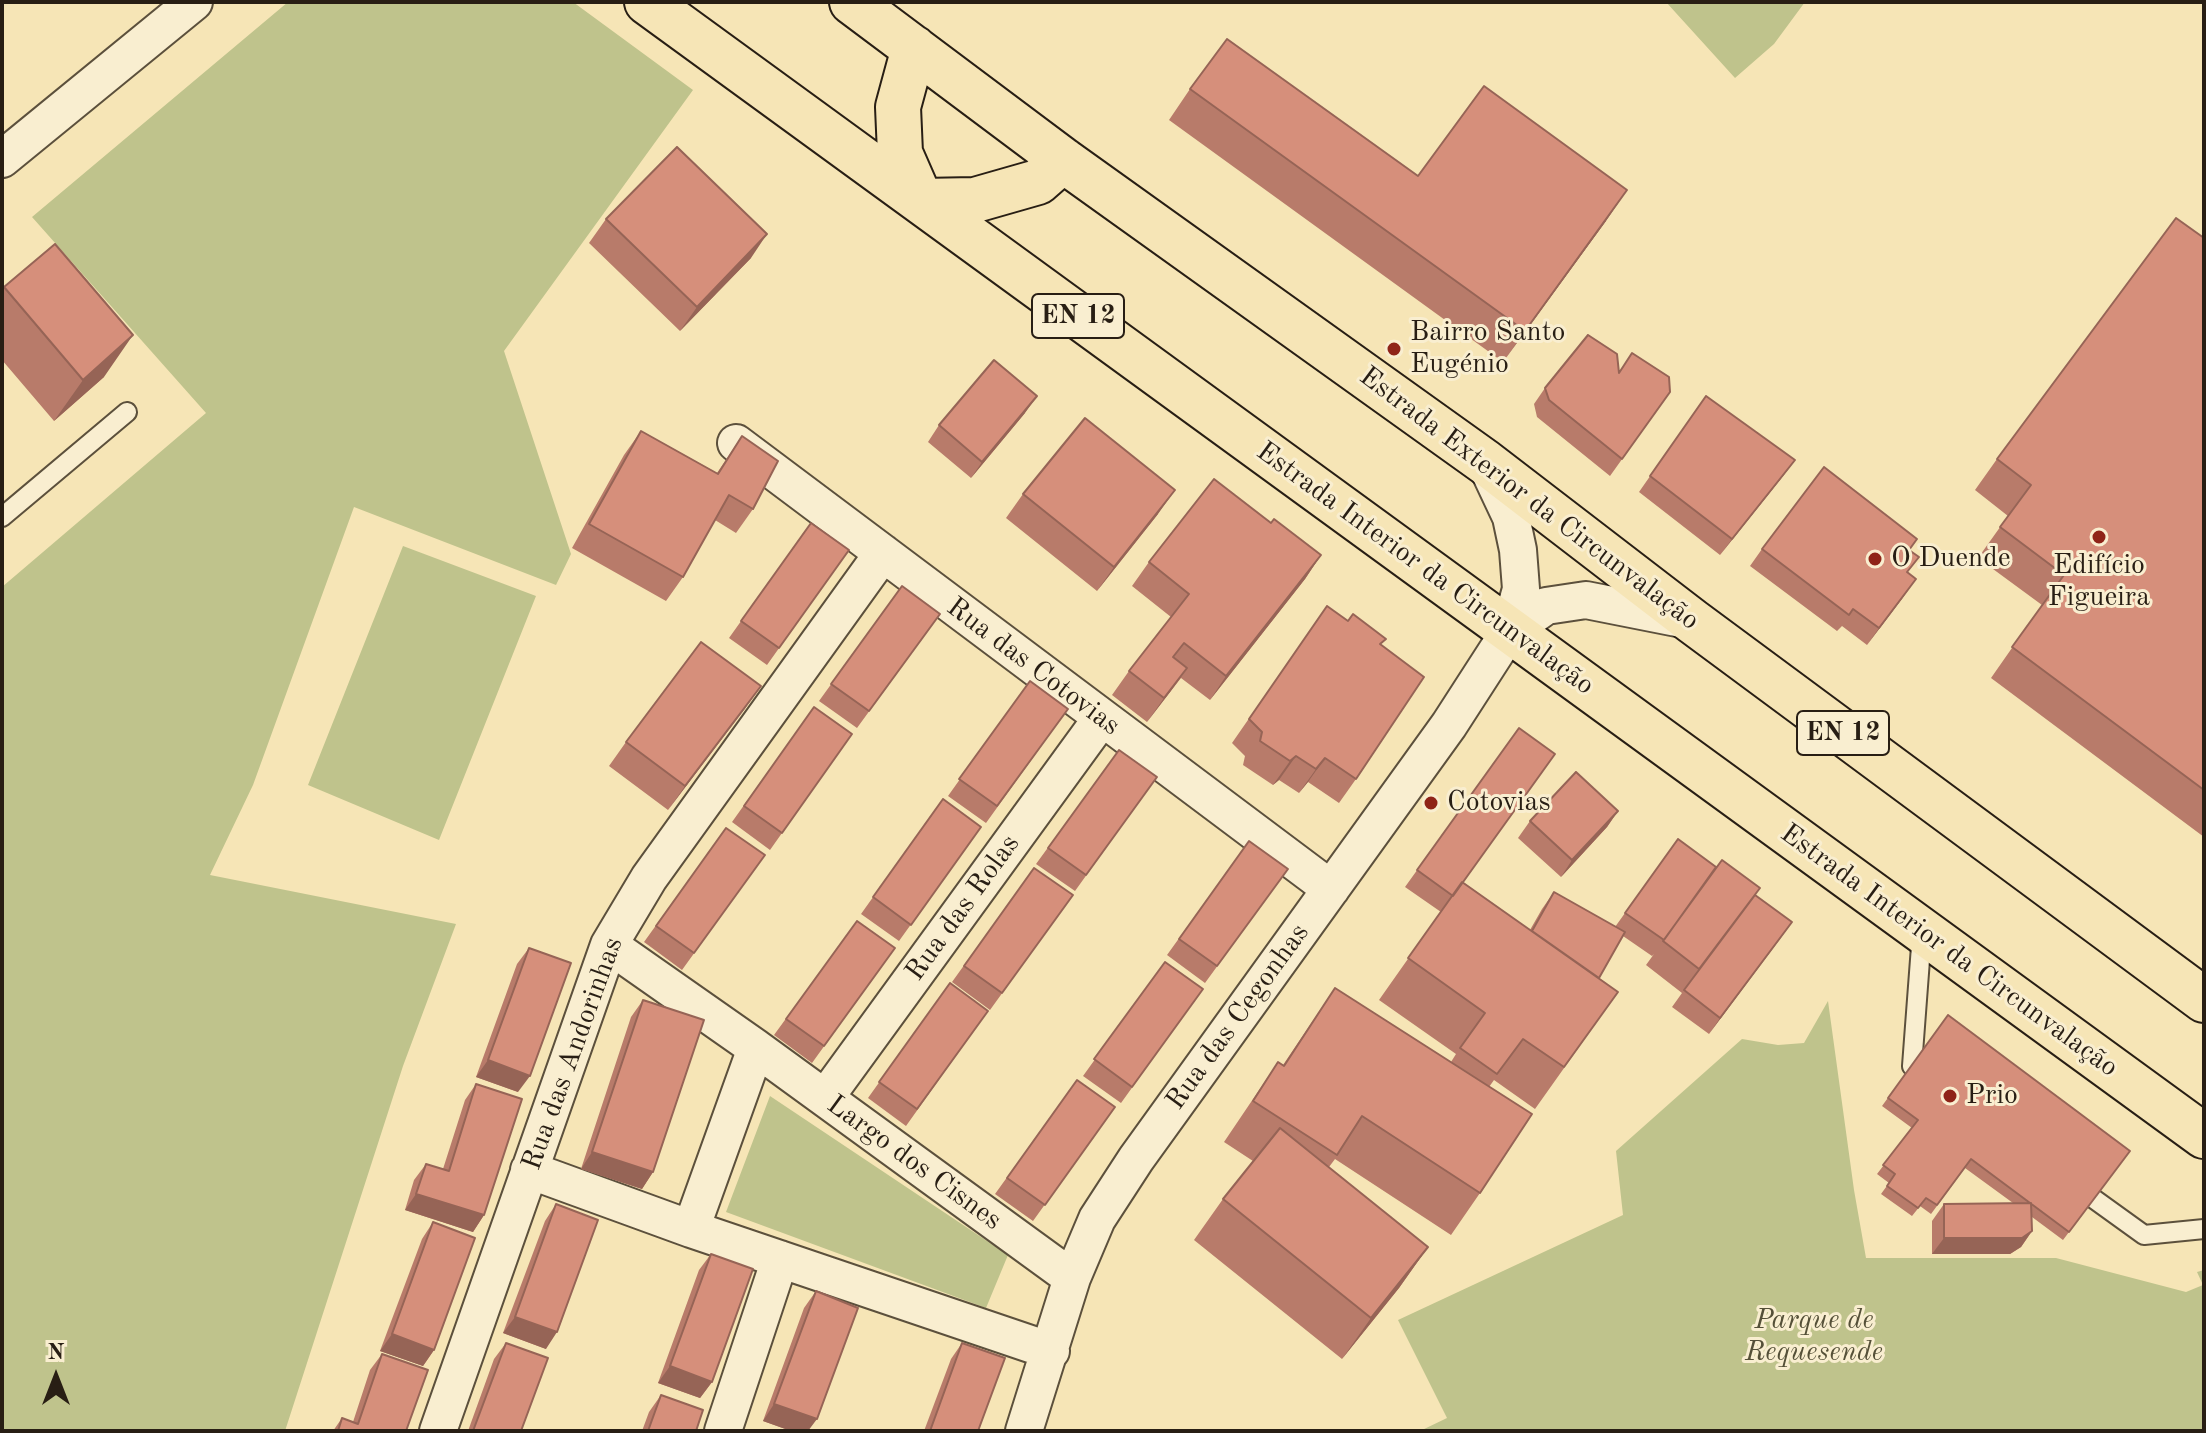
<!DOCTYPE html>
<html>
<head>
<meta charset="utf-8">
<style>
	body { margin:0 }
	#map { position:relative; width:2206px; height:1433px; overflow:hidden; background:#f6e5b6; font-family:"Old Standard TT",serif }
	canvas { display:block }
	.frame { position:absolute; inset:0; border:4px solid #281e14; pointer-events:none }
	.north { position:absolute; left:16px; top:1337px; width:80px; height:80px; -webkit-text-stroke:6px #f9eed0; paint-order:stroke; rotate:0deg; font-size:22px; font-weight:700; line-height:32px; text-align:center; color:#281e14 }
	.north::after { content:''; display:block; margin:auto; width:28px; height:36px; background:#281e14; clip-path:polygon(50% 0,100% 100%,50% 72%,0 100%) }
</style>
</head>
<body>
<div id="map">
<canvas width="2206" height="1433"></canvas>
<div class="frame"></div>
<div class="north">N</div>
</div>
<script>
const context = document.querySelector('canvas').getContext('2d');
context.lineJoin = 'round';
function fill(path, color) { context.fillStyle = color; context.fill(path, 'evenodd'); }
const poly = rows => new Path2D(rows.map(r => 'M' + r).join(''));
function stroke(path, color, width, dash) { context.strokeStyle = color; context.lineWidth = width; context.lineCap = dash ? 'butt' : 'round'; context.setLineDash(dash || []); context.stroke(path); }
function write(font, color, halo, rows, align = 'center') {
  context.font = font + ' "Old Standard TT",serif'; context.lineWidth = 6; context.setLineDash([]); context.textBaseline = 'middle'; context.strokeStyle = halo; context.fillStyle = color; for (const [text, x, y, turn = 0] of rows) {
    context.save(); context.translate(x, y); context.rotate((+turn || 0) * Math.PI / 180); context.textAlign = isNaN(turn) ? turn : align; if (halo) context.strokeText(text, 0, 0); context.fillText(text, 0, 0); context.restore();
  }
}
const green = poly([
	[288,2,573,2,693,90,504,351,571,554,556,585,354,507,253,785,210,875,456,924,403,1066,285,1431,2,1431,2,587,206,413,32,217],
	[1666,2,1805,2,1774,44,1735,78],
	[403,546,536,596,439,840,308,785],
	[1828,1001,1854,1190,1866,1258,2056,1258,2186,1292,2203,1285,2197,1272,2204,1270,2204,1431,1420,1431,1447,1418,1398,1320,1623,1215,1616,1151,1742,1039,1778,1045,1804,1043],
	[770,1096,1008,1255,986,1308,726,1212]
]);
const service = poly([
	[2,517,127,412],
	[1922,933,1912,1066,1930,1079],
	[2076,1186,2144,1235,2204,1229]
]);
const minor = poly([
	[2,159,194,2],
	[736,443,1331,889],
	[1509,632,1546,606,1586,600,1687,620],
	[756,1048,1072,1278],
	[825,1098,1101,719],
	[529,1170,691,1229,756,1048,609,945],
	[691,1229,1051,1351],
	[438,1431,609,945,649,878,883,553],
	[723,1431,780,1259],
	[1024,1431,1072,1278,1097,1219,1136,1159,1449,725,1509,632,1521,589,1518,550,1511,517,1486,464]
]);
const primary = poly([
	[647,2,2204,1136],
	[852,2,1063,160,1485,462,1692,621,2204,1000],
	[914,48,898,107,900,153,921,201,975,200,1038,182,1063,160]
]);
const wall = poly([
	[1190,89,1418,176,1606,221,1503,362,1169,120],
	[606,219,751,258,680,331,589,243],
	[2204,238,2204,837,1991,678,2042,605,1978,558,2008,516,1975,490,1997,459],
	[4,287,104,377,54,421,2,360,2,290],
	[1619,373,1670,392,1610,476,1537,417,1534,404,1545,388],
	[1706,396,1795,460,1783,476,1720,555,1639,492],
	[1025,413,971,478,928,442,939,425],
	[641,431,717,473,742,436,753,509,736,533,715,520,683,577,666,601,572,548,624,455],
	[1023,494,1158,514,1097,591,1006,518],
	[811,523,849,550,767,665,729,638],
	[1271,523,1321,555,1305,579,1210,700,1181,678,1147,722,1112,695,1129,671,1171,617,1132,586,1149,562],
	[1762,549,1909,550,1919,557,1907,573,1904,596,1867,645,1842,626,1837,631,1750,566],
	[902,586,940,614,857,728,819,701],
	[1327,606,1381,646,1356,779,1339,803,1308,782,1299,793,1279,780,1273,785,1243,765,1245,756,1232,743],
	[1030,681,1068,709,986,823,948,796],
	[761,686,668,810,609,766,626,742],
	[814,707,852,734,770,850,732,822],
	[1519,728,1463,882,1530,930,1542,909,1554,892,1615,927,1678,839,1792,922,1709,1034,1672,1007,1682,993,1646,965,1654,954,1652,956,1623,936,1599,978,1618,992,1535,1109,1494,1080,1489,1087,1480,1193,1451,1235,1335,1159,1329,1167,1428,1247,1399,1288,1342,1359,1194,1240,1223,1199,1253,1161,1224,1142,1278,1062,1283,1065,1335,988,1451,1062,1456,1054,1379,1000,1441,912,1405,887],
	[1119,750,1157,777,1075,891,1036,864],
	[943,799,981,827,899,941,861,914],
	[1618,811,1607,827,1561,877,1518,838,1530,821],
	[726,828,765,855,682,970,644,942],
	[1249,841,1288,869,1205,983,1167,955],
	[1034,868,1073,895,990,1010,952,982],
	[857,921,895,948,812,1063,774,1035],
	[529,948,518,1092,476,1077,517,964],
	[1165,962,1203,989,1121,1103,1083,1076],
	[950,983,988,1011,906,1126,868,1098],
	[643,1000,653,1172,642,1189,581,1169,631,1017],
	[1948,1015,2130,1151,2063,1240,2032,1217,2032,1231,2021,1247,2010,1254,1932,1254,1932,1221,1944,1204,2013,1203,1965,1168,1931,1214,1920,1206,1912,1216,1881,1194,1889,1183,1877,1174,1912,1128,1882,1106],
	[1077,1080,1115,1107,1033,1221,995,1194],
	[476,1084,484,1215,473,1232,405,1210,414,1180,426,1164,443,1169,465,1100],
	[556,1204,546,1349,503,1333,545,1221],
	[433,1222,434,1350,423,1366,380,1351,422,1239],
	[711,1254,712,1382,700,1398,658,1383,699,1270],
	[816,1291,808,1431,791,1431,763,1421,804,1308],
	[506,1343,521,1431,468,1431,494,1359],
	[962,1343,978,1431,924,1431,951,1359],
	[382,1354,406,1431,333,1431,342,1418,353,1422,370,1370],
	[661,1395,696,1431,642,1431,649,1412]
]);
const shadedWall = poly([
	[1627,190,1606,221,1503,362,1525,331],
	[767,234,751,258,680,331,697,307],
	[133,335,104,377,54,421,83,380],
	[1037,396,1025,413,971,478,982,462],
	[1795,460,1783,476,1720,555,1732,539],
	[1175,490,1158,514,1097,591,1114,567],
	[1321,555,1305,579,1210,700,1226,676],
	[1916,579,1904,596,1867,645,1879,628],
	[1187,668,1170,692,1147,722,1164,698],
	[761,686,744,710,668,810,685,786],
	[1296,756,1279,780,1273,785,1290,761],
	[1325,758,1308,782,1299,793,1316,769],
	[1618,811,1607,827,1561,877,1572,860],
	[1792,922,1780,939,1709,1034,1720,1018],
	[488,1060,530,1076,518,1092,476,1077],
	[592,1152,653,1172,642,1189,581,1169],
	[416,1194,484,1215,473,1232,405,1210],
	[2032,1231,2021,1247,2010,1254,1932,1254,1944,1238],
	[1428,1247,1399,1288,1342,1359,1371,1318],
	[515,1317,557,1332,546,1349,503,1333],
	[392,1334,434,1350,423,1366,380,1351],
	[670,1366,712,1382,700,1398,658,1383],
	[774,1404,817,1419,808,1431,791,1431,763,1421]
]);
const building = poly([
	[1227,39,1418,176,1484,86,1627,190,1525,331,1190,89,1227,39],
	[677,147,767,234,697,307,606,219,677,147],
	[2176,218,2204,238,2204,790,2012,647,2064,575,2000,527,2031,485,1997,459,2176,218],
	[55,244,133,335,83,380,4,287,55,244],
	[1588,335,1617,354,1619,373,1632,353,1669,377,1670,392,1622,459,1549,400,1545,388,1588,335],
	[994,360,1037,396,982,462,939,425,994,360],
	[1706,396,1795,460,1732,539,1650,476,1706,396],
	[1085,418,1175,490,1114,567,1023,494,1085,418],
	[641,431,718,474,742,436,778,461,753,509,729,495,683,577,589,524,641,431],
	[1824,467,1917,539,1909,550,1919,557,1907,572,1916,579,1879,628,1853,609,1849,615,1762,549,1824,467],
	[1214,479,1271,523,1274,519,1321,555,1226,676,1184,643,1173,657,1187,668,1164,698,1129,671,1189,594,1149,562,1214,479],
	[811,523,849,550,779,648,741,621,811,523],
	[902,586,940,614,869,711,831,684,902,586],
	[1327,606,1348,621,1353,614,1386,639,1380,644,1424,677,1356,779,1325,758,1316,769,1296,756,1290,761,1260,741,1262,732,1249,719,1327,606],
	[701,642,761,686,685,786,626,742,701,642],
	[1030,681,1068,709,997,806,959,779,1030,681],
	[814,707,852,734,782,833,744,806,814,707],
	[1519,728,1555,754,1453,896,1417,870,1519,728],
	[1119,750,1157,777,1086,875,1048,848,1119,750],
	[1576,772,1618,811,1572,860,1530,821,1576,772],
	[943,799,981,827,911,925,873,897,943,799],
	[726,828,765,855,694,953,656,926,726,828],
	[1678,839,1716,867,1664,940,1625,913,1678,839],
	[1249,841,1288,869,1217,966,1179,939,1249,841],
	[1722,860,1760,888,1699,969,1663,941,1722,860],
	[1034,868,1073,895,1002,993,964,966,1034,868],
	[1462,882,1618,992,1564,1067,1523,1039,1497,1074,1460,1048,1485,1013,1408,958,1462,882],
	[1554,892,1625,932,1599,978,1532,931,1554,892],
	[1755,895,1792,922,1720,1018,1684,990,1755,895],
	[857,921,895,948,824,1046,786,1019,857,921],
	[529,948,571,963,530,1076,488,1060,529,948],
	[1165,962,1203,989,1132,1087,1094,1059,1165,962],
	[950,983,988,1011,917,1109,879,1082,950,983],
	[1335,988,1532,1114,1480,1193,1362,1116,1337,1155,1253,1101,1278,1062,1284,1066,1335,988],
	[643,1000,704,1020,653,1172,592,1152,643,1000],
	[1948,1015,2130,1151,2069,1232,1971,1159,1937,1205,1926,1198,1918,1208,1887,1186,1895,1174,1883,1165,1918,1120,1888,1098,1948,1015],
	[1077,1080,1115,1107,1045,1205,1007,1178,1077,1080],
	[476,1084,522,1099,484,1215,416,1194,426,1164,449,1171,476,1084],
	[1280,1128,1428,1247,1371,1318,1223,1199,1280,1128],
	[2031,1203,2032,1231,2022,1238,1944,1238,1944,1204,2031,1203],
	[556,1204,598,1220,557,1332,515,1317,556,1204],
	[433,1222,475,1238,434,1350,392,1334,433,1222],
	[711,1254,753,1269,712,1382,670,1366,711,1254],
	[816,1291,858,1308,817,1419,774,1404,816,1291],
	[506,1343,548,1358,521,1431,473,1431,506,1343],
	[962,1343,1005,1358,978,1431,930,1431,962,1343],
	[382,1354,428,1370,406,1431,338,1431,342,1418,358,1424,382,1354],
	[661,1395,703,1410,696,1431,648,1431,661,1395]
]);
const markers = [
	[1394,349,8,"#8f2418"],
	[2099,537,8,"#8f2418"],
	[1875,559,8,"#8f2418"],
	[1431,803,8,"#8f2418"],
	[1950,1096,8,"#8f2418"]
];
const shields = [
	[1078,316,92],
	[1843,733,92]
];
const shieldNames = [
	["EN 12",1078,316],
	["EN 12",1843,733]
];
const poiNames = [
	["Bairro Santo",1410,333],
	["Eugénio",1410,365],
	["O Duende",1891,559],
	["Edifício",2099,566,"center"],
	["Figueira",2099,598,"center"],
	["Cotovias",1447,803],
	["Prio",1966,1096]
];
const streetNames = [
	["Estrada Exterior da Circunvalação",1529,499,37],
	["Estrada Interior da Circunvalação",1425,569,36],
	["Rua das Cotovias",1033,667,37],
	["Rua das Rolas",963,908,-54],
	["Estrada Interior da Circunvalação",1949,951,36],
	["Rua das Cegonhas",1238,1017,-54],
	["Rua das Andorinhas",573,1054,-70],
	["Largo dos Cisnes",914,1163,36]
];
const parkNames = [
	["Parque de",1814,1321],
	["Requesende",1814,1353]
];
fill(green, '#bfc38c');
stroke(service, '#5c503c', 22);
stroke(minor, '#5c503c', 40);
stroke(primary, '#281e14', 48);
stroke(service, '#f9eed0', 18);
stroke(minor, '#f9eed0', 36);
stroke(primary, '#f6e5b6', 44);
fill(wall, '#b87b6a');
fill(shadedWall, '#966456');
fill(building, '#d68f7b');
stroke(building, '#966456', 2);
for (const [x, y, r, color] of markers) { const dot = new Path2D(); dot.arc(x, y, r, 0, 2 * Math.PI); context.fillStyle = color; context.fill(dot); stroke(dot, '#f9eed0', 3); }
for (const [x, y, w] of shields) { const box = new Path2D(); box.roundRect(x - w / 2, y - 22, w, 44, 6); context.fillStyle = '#f9eed0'; context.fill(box); stroke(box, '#281e14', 2); }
write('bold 26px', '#281e14', null, shieldNames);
write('28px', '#281e14', '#f9eed0', poiNames, 'left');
write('28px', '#281e14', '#f9eed0', streetNames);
write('italic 28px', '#555038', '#f9eed0', parkNames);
</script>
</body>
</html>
